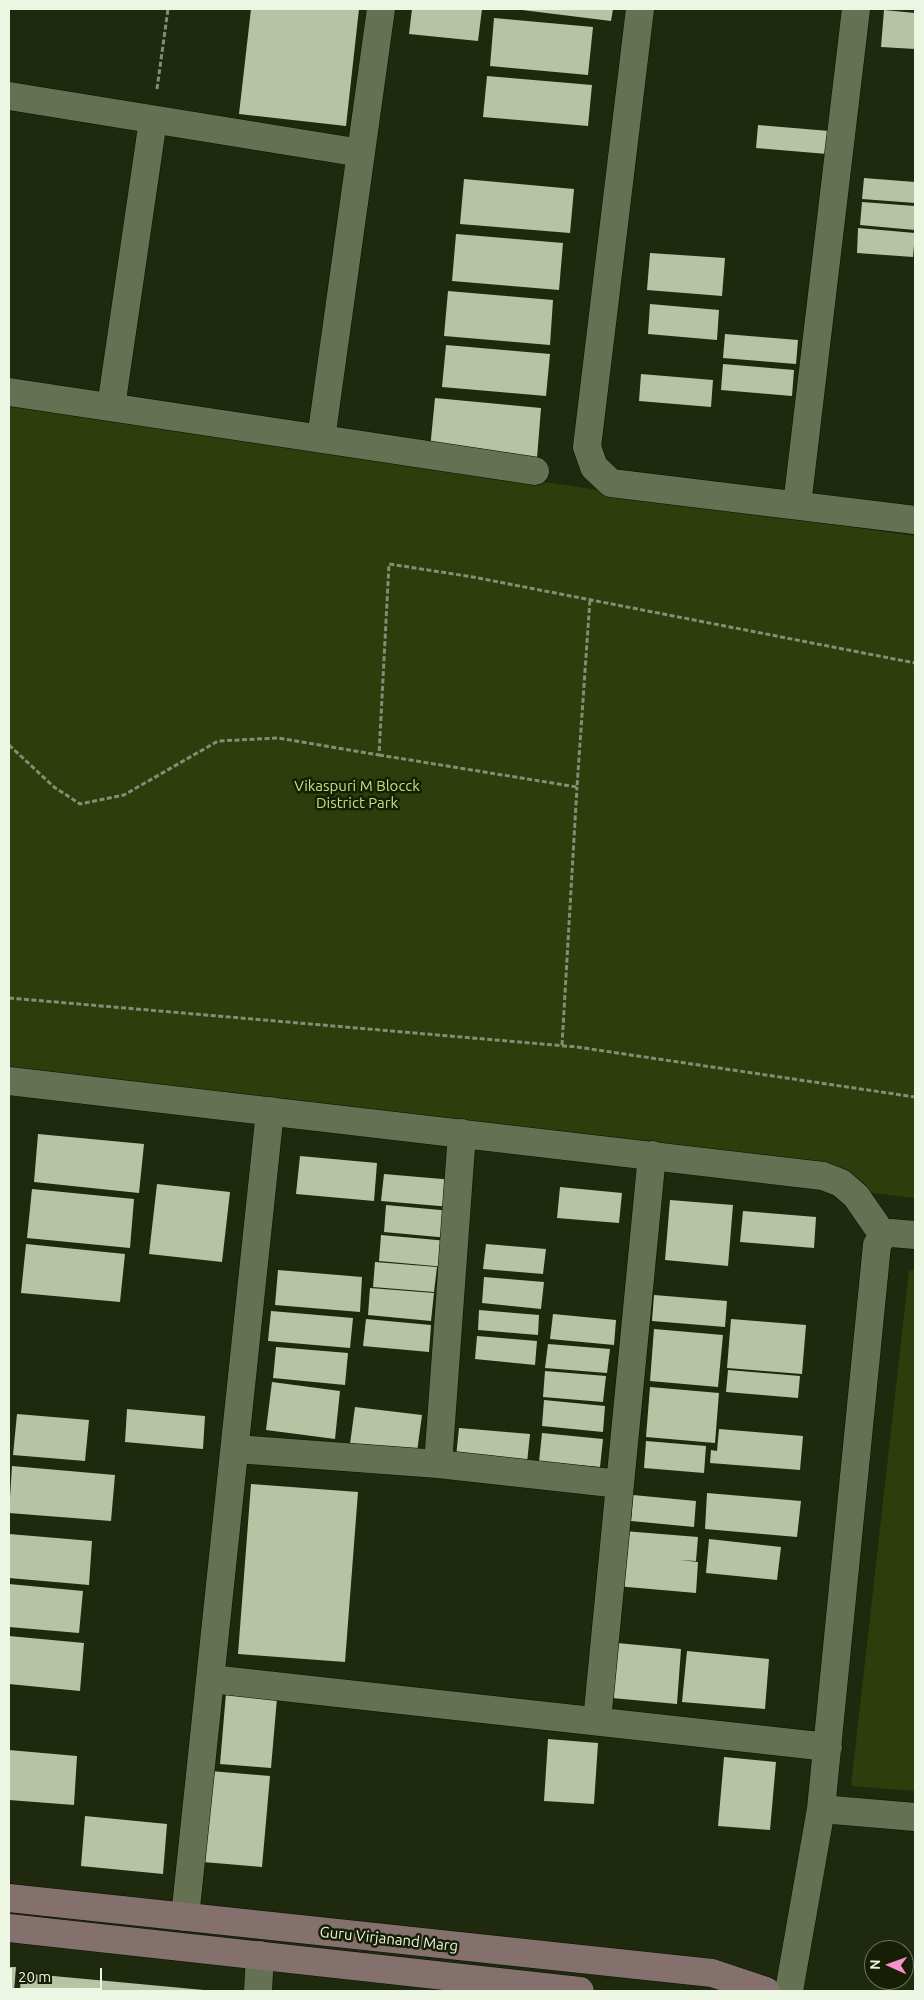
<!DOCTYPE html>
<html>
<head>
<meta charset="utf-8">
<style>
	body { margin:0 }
	#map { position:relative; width:924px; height:2000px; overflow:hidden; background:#1f290d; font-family:Ubuntu,sans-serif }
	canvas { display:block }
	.frame { position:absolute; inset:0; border:10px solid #edf5e3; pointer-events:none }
	.north { position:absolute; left:864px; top:1940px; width:50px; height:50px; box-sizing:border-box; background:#161f04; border:1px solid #6c755d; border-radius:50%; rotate:272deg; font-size:14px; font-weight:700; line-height:20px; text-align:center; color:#edf5e3 }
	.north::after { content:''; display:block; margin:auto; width:18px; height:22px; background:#f890cc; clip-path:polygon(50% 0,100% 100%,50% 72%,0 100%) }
	.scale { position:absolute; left:10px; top:1968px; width:92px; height:22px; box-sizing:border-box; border:2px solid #edf5e3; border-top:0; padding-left:6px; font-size:15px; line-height:18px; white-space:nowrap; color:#edf5e3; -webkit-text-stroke:4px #161f04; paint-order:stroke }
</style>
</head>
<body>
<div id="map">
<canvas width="924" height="2000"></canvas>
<div class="frame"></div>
<div class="north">N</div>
<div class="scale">20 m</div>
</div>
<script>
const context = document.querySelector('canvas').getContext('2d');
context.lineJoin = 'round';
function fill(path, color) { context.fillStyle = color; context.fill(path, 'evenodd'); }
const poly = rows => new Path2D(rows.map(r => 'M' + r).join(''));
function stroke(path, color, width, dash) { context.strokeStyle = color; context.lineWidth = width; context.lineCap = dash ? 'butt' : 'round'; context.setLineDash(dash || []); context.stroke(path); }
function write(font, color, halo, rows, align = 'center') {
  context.font = font + ' Ubuntu,sans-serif'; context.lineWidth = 5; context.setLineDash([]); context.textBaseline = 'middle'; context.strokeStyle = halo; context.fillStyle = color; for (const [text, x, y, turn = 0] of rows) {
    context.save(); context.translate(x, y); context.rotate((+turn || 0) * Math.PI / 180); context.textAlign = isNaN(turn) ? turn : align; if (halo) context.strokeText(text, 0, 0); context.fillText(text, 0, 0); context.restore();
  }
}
const green = poly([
	[9,404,915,536,915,1198,9,1093],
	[909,1270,915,1271,915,1791,851,1786]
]);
const building = poly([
	[251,9,359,9,346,126,239,114],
	[412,9,482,9,478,41,409,34],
	[514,9,613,9,611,21],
	[884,10,915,13,915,49,881,47],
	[494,18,593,27,588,75,490,66],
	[487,76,592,85,588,126,483,117],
	[758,125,829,131,827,154,756,148],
	[864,178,915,182,915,203,862,199],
	[464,179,574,189,570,233,460,224],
	[862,202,915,206,915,230,860,225],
	[858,228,915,233,913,257,857,253],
	[456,234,563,243,559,290,452,281],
	[650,253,725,258,722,296,647,290],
	[448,291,553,300,550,345,444,336],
	[650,304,719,310,717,340,648,334],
	[725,334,798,340,796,364,723,358],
	[446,345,550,354,546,396,442,387],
	[723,364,794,370,792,396,721,390],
	[641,374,713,380,711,407,639,401],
	[435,398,541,408,537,458,430,449],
	[38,1134,144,1144,139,1193,34,1182],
	[300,1156,377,1163,374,1201,296,1194],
	[384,1174,454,1180,451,1207,381,1201],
	[157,1184,230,1192,222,1262,149,1254],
	[560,1187,622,1193,619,1223,557,1218],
	[32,1189,134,1199,130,1248,27,1238],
	[670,1200,733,1205,728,1266,665,1260],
	[386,1205,451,1211,449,1238,384,1232],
	[743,1211,816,1217,814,1248,740,1242],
	[381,1235,448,1241,446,1267,379,1261],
	[26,1244,125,1254,120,1302,21,1293],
	[486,1244,546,1249,543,1274,483,1269],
	[375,1262,437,1267,434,1292,373,1287],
	[278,1270,362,1277,360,1312,275,1305],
	[484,1277,544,1282,541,1309,482,1303],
	[370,1288,434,1293,431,1321,368,1315],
	[654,1295,727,1301,725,1327,652,1321],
	[479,1310,539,1315,538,1335,478,1330],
	[271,1311,353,1318,350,1348,268,1341],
	[553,1314,616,1320,614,1345,550,1339],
	[366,1319,431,1325,429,1352,363,1346],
	[731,1319,806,1325,802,1374,727,1368],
	[654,1329,723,1335,718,1387,650,1381],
	[477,1336,537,1341,535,1365,475,1359],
	[548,1344,610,1349,607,1373,545,1368],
	[276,1347,348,1353,345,1385,273,1378],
	[728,1370,800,1376,798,1398,726,1392],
	[545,1371,606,1376,603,1402,543,1397],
	[272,1382,340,1391,335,1439,266,1430],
	[650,1387,719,1393,715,1443,646,1437],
	[544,1400,605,1406,603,1432,542,1426],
	[355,1407,422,1415,417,1452,350,1444],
	[127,1409,205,1416,203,1449,125,1442],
	[17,1414,89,1420,85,1461,13,1455],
	[459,1428,530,1434,527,1463,456,1457],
	[719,1429,803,1436,800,1470,710,1463,711,1450,717,1451],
	[542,1433,603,1439,600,1467,539,1462],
	[646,1441,706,1446,704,1473,644,1468],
	[12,1466,115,1475,111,1521,9,1513],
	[251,1484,358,1492,345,1662,238,1654],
	[707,1493,801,1501,797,1537,705,1529],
	[633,1495,696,1501,694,1527,631,1521],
	[624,1531,698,1537,696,1561,680,1560,698,1562,696,1593,616,1586],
	[9,1534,92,1541,89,1585,9,1578],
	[709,1539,781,1547,777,1580,706,1573],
	[9,1584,83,1591,79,1633,9,1627],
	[9,1636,84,1643,80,1691,9,1684],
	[617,1643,681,1649,677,1704,612,1698],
	[687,1651,769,1659,765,1709,682,1702],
	[226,1693,277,1698,271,1768,220,1764],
	[548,1739,598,1743,594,1804,544,1801],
	[9,1750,77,1756,74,1805,9,1800],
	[724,1757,776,1762,770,1830,718,1826],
	[210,1771,270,1776,262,1867,203,1862],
	[85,1816,167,1824,163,1874,81,1866],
	[9,1967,16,1967,14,1991,9,1991],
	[21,1973,204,1990,204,1991,20,1991]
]);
const path = poly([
	[157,89,168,9],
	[9,745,54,787,80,804,124,795,218,741,278,738,379,755,389,564,473,577,915,663],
	[379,755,577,787,590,599],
	[9,998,577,1047,915,1097],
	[562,1045,577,787]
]);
const street = poly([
	[640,9,587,447,594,467,611,483,915,520],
	[9,96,361,153],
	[9,392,535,471],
	[111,407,153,120],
	[321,439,381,9],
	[797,505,856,9],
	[9,1081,823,1176,841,1183,856,1196,883,1235],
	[462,1133,438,1464,620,1484],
	[236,1449,438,1464],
	[211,1679,828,1747],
	[597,1721,652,1155],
	[821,1809,915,1817],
	[185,1917,270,1111],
	[258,1991,260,1955],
	[789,1991,821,1809,877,1245,883,1235,891,1233,915,1235]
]);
const secondary = poly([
	[9,1898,712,1973,766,1991],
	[9,1928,580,1991]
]);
const parkNames = [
	["Vikaspuri M Blocck",357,786],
	["District Park",357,803]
];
const streetNames = [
	["Guru Virjanand Marg",389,1939,6]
];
fill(green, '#2d3d0b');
fill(building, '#b6c4a3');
stroke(street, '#091100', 29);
stroke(secondary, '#091100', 29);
stroke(path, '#848d76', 3, [5, 2.5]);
stroke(street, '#647152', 28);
stroke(secondary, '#84706c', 28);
write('15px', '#bde380', '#161f04', parkNames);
write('15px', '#edf5e3', '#161f04', streetNames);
</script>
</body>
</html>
